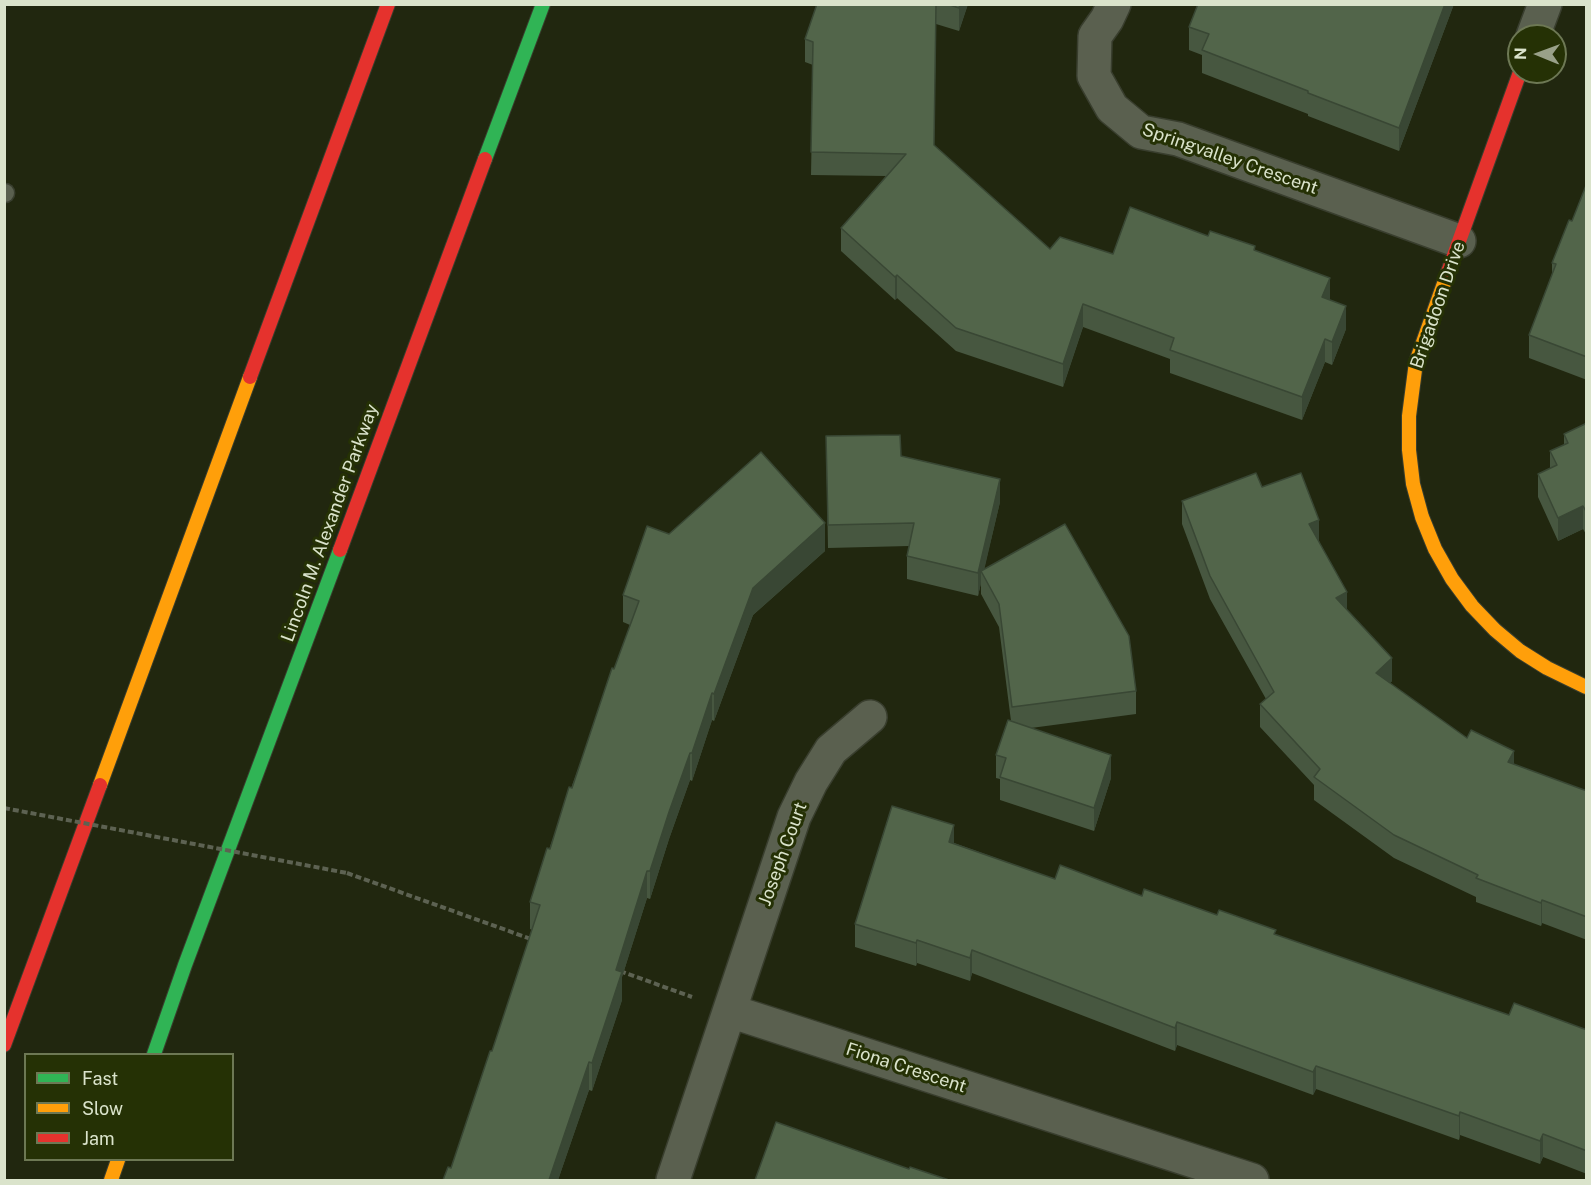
<!DOCTYPE html>
<html>
<head>
<meta charset="utf-8">
<style>
	body { margin:0 }
	#map { position:relative; width:1591px; height:1185px; overflow:hidden; background:#21270f; font-family:"Public Sans",sans-serif }
	canvas { display:block }
	.frame { position:absolute; inset:0; border:6px solid #dae3cb; pointer-events:none }
	.legend { position:absolute; left:24px; top:1053px; width:210px; height:108px; box-sizing:border-box; background:#253105; border:2px solid #6d7854; margin:0; padding:8px 10px; list-style:none; font-size:18px; color:#dae3cb }
	.legend li { display:flex; align-items:center; gap:12px; height:30px }
	.legend b { width:30px; border:2px solid #6d7854 }
	.north { position:absolute; left:1507px; top:24px; width:60px; height:60px; box-sizing:border-box; background:#253105; border:2px solid #6d7854; border-radius:50%; rotate:271deg; font-size:16px; font-weight:700; line-height:24px; text-align:center; color:#dae3cb }
	.north::after { content:''; display:block; margin:auto; width:21px; height:27px; background:#99a189; clip-path:polygon(50% 0,100% 100%,50% 72%,0 100%) }
</style>
</head>
<body>
<div id="map">
<canvas width="1591" height="1185"></canvas>
<div class="frame"></div>
<ul class="legend">
<li><b style="height:8px;background:#30b455"></b>Fast</li>
<li><b style="height:8px;background:#ff9f0a"></b>Slow</li>
<li><b style="height:8px;background:#e5322d"></b>Jam</li>
</ul>
<div class="north">N</div>
</div>
<script>
const context = document.querySelector('canvas').getContext('2d');
context.lineJoin = 'round';
const poly = rows => new Path2D(rows.map(r => 'M' + r).join(''));
function stroke(path, color, width, dash) { context.strokeStyle = color; context.lineWidth = width; context.lineCap = dash ? 'butt' : 'round'; context.setLineDash(dash || []); context.stroke(path); }
function fill(path, color) { context.fillStyle = color; context.fill(path, 'evenodd'); }
function write(font, color, halo, rows, align = 'center') {
  context.font = font + ' "Public Sans",sans-serif'; context.lineWidth = 6; context.setLineDash([]); context.textBaseline = 'middle'; context.strokeStyle = halo; context.fillStyle = color; for (const [text, x, y, turn = 0] of rows) {
    context.save(); context.translate(x, y); context.rotate((+turn || 0) * Math.PI / 180); context.textAlign = isNaN(turn) ? turn : align; if (halo) context.strokeText(text, 0, 0); context.fillText(text, 0, 0); context.restore();
  }
}
const path = poly([
	[347,873,531,939],
	[620,971,692,997]
]);
const lane = poly([
	[4,193,5,193]
]);
const street = poly([
	[1114,4,1107,19,1095,36,1094,76,1112,108,1141,132,1178,139,1459,241],
	[1533,36,1545,4],
	[730,1011,1252,1180],
	[673,1180,794,817,811,782,831,750,870,717]
]);
const fast = poly([
	[485,159,543,4],
	[154,1054,185,965,340,550]
]);
const slow = poly([
	[1448,272,1416,362,1409,416,1409,450,1413,484,1422,517,1435,549,1452,579,1472,606,1495,630,1520,651,1547,668,1586,687],
	[100,785,250,377],
	[111,1180,118,1160]
]);
const jam = poly([
	[1448,272,1520,72],
	[250,377,388,4],
	[340,550,485,159],
	[4,1045,100,785]
]);
const pathBridge = poly([
	[4,808,347,873]
]);
const wall = poly([
	[817,4,968,4,959,31,936,24,934,145,1050,249,1113,254,1208,236,1255,250,1330,300,1346,329,1332,365,1325,362,1302,420,1170,373,1170,359,1083,327,1063,387,956,351,897,298,895,300,841,251,841,228,886,176,811,175,813,65,805,62,805,39],
	[1198,4,1454,4,1399,151,1308,116,1308,114,1202,73,1202,55,1189,50,1189,27],
	[1587,183,1587,380,1529,358,1529,335,1552,274,1552,263,1572,221],
	[1587,423,1587,536,1583,529,1558,541,1538,497,1538,474,1550,468,1550,451,1564,445,1564,434],
	[826,436,901,456,1000,502,984,569,1136,691,1136,714,1031,728,1111,778,1094,831,1000,800,1000,779,996,778,996,755,1011,721,999,627,981,594,981,583,978,596,907,579,907,556,909,546,828,548],
	[1262,487,1319,541,1347,610,1392,681,1390,683,1467,738,1514,764,1587,791,1587,940,1542,923,1541,926,1476,902,1476,897,1394,858,1314,800,1314,785,1260,727,1260,704,1266,699,1210,599,1182,524,1182,501],
	[669,534,825,551,753,615,714,721,712,720,692,781,690,780,669,839,650,899,647,898,622,977,622,1000,592,1091,589,1090,558,1180,443,1180,451,1168,492,1051,532,930,530,929,530,902,630,625,623,622,623,595],
	[954,843,1055,879,1142,896,1276,935,1509,1015,1587,1030,1587,1174,1543,1157,1540,1164,1460,1135,1459,1140,1316,1089,1313,1095,1177,1045,1175,1051,972,973,970,981,917,963,916,966,855,947,855,924]
]);
const shadedWall = poly([
	[960,4,968,4,959,31,959,8],
	[1445,4,1454,4,1399,151,1399,128],
	[897,275,897,298,895,300,895,277],
	[1330,278,1330,301,1322,297],
	[1083,304,1083,327,1063,387,1063,364],
	[1346,306,1346,329,1332,365,1332,342],
	[1325,339,1325,362,1302,420,1302,397],
	[1000,479,1000,502,983,575,981,571,981,583,978,596,978,573],
	[1583,506,1583,529,1558,541,1558,518],
	[1319,520,1319,543,1309,524],
	[825,523,825,551,753,615,714,721,714,694,753,588],
	[1347,592,1347,615,1336,598],
	[1392,658,1392,681,1376,696,1376,673],
	[712,693,712,720,692,781,692,753],
	[1514,751,1514,774,1508,762],
	[690,753,690,780,669,839,650,899,650,871,669,812],
	[1111,755,1111,778,1094,831,1094,808],
	[954,825,954,848,949,842],
	[647,871,647,898,622,977,622,1000,592,1091,592,1063,616,970],
	[1542,900,1542,923,1541,926,1541,903],
	[917,940,917,963,916,966,916,943],
	[972,950,972,973,970,981,970,958],
	[1177,1022,1177,1045,1175,1051,1175,1028],
	[589,1062,589,1090,558,1180,549,1180],
	[1316,1066,1316,1089,1313,1095,1313,1072],
	[1460,1112,1460,1135,1459,1140,1459,1116],
	[1543,1134,1543,1157,1540,1164,1540,1141]
]);
const building = poly([
	[817,4,936,4,934,145,1050,249,1060,237,1113,254,1130,207,1208,236,1210,231,1255,246,1254,250,1330,278,1322,297,1346,306,1332,342,1325,339,1302,397,1170,350,1174,338,1083,304,1063,364,956,328,897,275,895,277,841,228,906,154,811,152,813,42,805,39,817,4],
	[947,4,960,4,959,8,947,4],
	[1198,4,1445,4,1399,128,1308,93,1308,91,1202,50,1209,34,1189,27,1198,4],
	[1587,183,1587,357,1529,335,1556,264,1552,263,1569,220,1572,221,1587,183],
	[1587,423,1587,513,1583,506,1558,518,1538,474,1557,465,1550,451,1568,443,1564,434,1587,423],
	[900,435,901,456,1000,479,978,573,907,556,914,523,828,525,826,436,900,435],
	[761,452,825,523,753,588,714,694,712,693,692,753,690,753,669,812,650,871,647,871,616,970,622,972,592,1063,589,1062,549,1180,443,1180,448,1167,451,1168,490,1051,492,1051,540,905,530,902,547,848,550,849,569,787,572,788,612,668,614,669,639,601,623,595,647,526,669,534,761,452],
	[1256,473,1262,487,1301,473,1319,520,1309,524,1347,592,1336,598,1392,658,1376,673,1467,738,1471,730,1514,751,1508,762,1587,791,1587,917,1542,900,1541,903,1476,878,1478,875,1394,835,1314,777,1320,769,1260,704,1274,692,1210,576,1182,501,1256,473],
	[1065,524,1129,636,1136,691,1012,707,999,604,981,571,1065,524],
	[1008,720,1111,755,1094,808,1000,777,1006,758,996,755,1008,720],
	[892,806,954,825,949,842,1055,879,1060,865,1142,896,1144,889,1217,915,1219,910,1276,930,1274,934,1509,1015,1514,1003,1587,1030,1587,1151,1543,1134,1540,1141,1460,1112,1459,1116,1316,1066,1313,1072,1177,1022,1175,1028,972,950,970,958,917,940,916,943,855,924,892,806],
	[776,1122,909,1169,910,1167,949,1180,755,1180,776,1122]
]);
const streetNames = [
	["Springvalley Crescent",1230,159,19],
	["Brigadoon Drive",1438,305,-71],
	["Lincoln M. Alexander Parkway",330,523,-70],
	["Joseph Court",783,854,-70],
	["Fiona Crescent",906,1068,18]
];
stroke(lane, '#393e2e', 21);
stroke(street, '#393e2e', 36);
stroke(fast, '#393e2e', 16);
stroke(slow, '#393e2e', 16);
stroke(jam, '#393e2e', 16);
stroke(path, '#5d6252', 4, [6, 3]);
stroke(lane, '#5a604f', 18);
stroke(street, '#5a604f', 33);
stroke(fast, '#30b455', 14);
stroke(slow, '#ff9f0a', 14);
stroke(jam, '#e5322d', 14);
stroke(pathBridge, '#5d6252', 4, [6, 3]);
fill(wall, '#475740');
fill(shadedWall, '#394734');
fill(building, '#52654a');
stroke(building, '#394734', 1.5);
write('18px', '#dae3cb', '#253105', streetNames);
</script>
</body>
</html>
